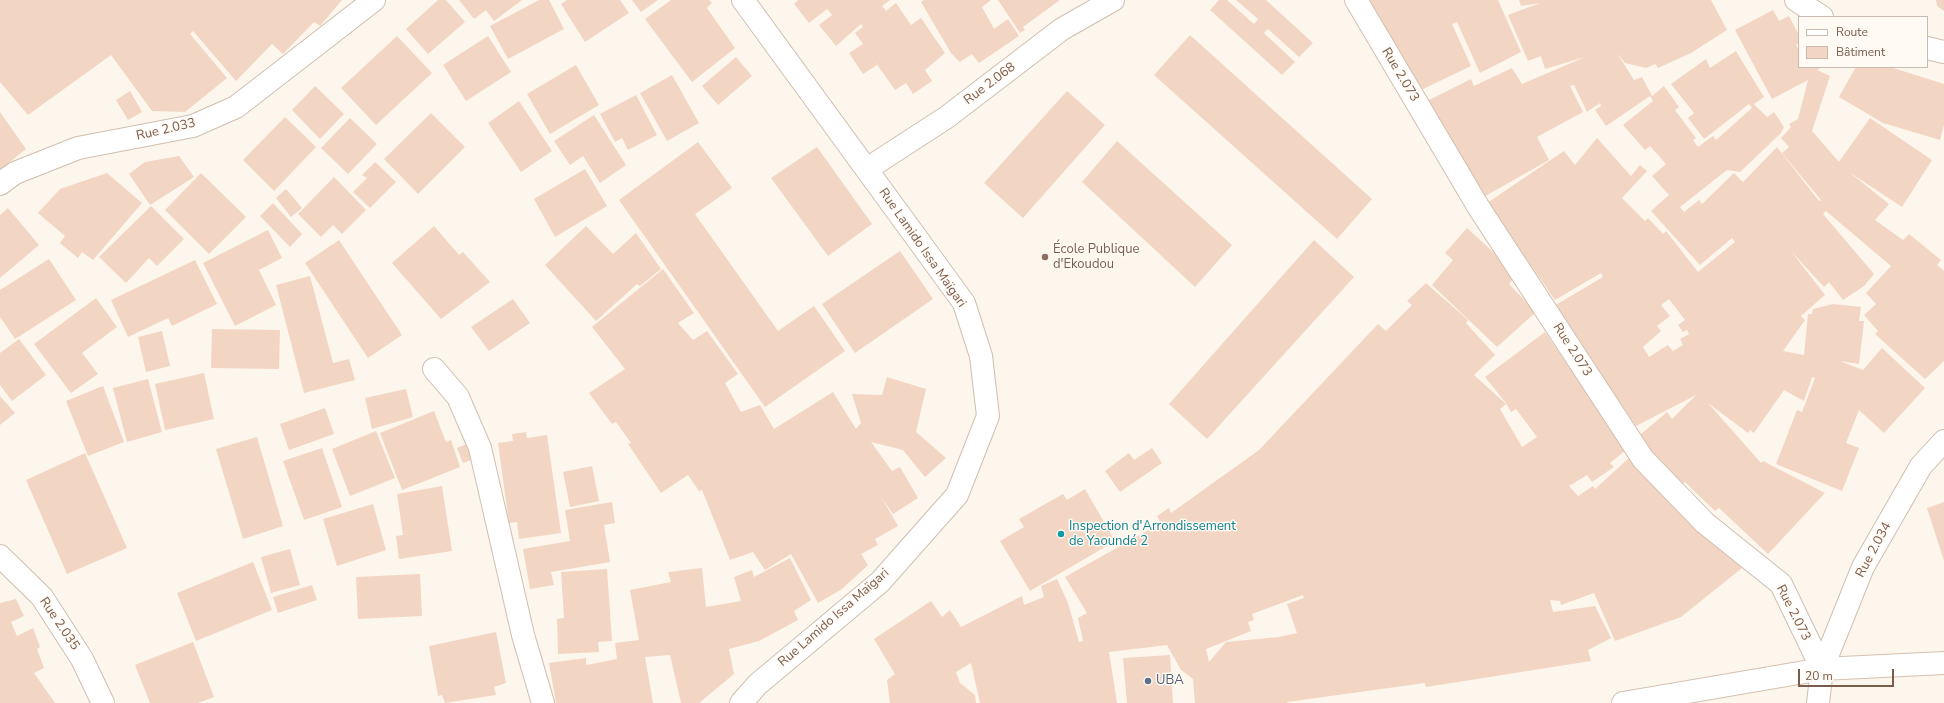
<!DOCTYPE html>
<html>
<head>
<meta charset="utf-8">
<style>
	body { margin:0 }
	#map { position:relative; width:1944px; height:703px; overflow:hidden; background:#fdf6ec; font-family:"Nunito Sans",sans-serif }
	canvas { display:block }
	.legend { position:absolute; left:1798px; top:16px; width:130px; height:52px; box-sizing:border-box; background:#fffaf3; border:1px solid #cabbb1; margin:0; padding:5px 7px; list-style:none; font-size:12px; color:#7a5c4d }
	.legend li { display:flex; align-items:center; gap:8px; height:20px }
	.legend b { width:20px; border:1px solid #cabbb1 }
	.scale { position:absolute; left:1798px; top:669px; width:96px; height:18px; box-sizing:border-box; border:2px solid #7a5c4d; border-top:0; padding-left:5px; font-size:12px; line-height:14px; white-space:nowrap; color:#7a5c4d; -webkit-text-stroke:3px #fffaf3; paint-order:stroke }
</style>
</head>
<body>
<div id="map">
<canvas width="1944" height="703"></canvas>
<ul class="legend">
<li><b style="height:5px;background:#fff"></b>Route</li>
<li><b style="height:11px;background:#f3d5c3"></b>Bâtiment</li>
</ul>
<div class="scale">20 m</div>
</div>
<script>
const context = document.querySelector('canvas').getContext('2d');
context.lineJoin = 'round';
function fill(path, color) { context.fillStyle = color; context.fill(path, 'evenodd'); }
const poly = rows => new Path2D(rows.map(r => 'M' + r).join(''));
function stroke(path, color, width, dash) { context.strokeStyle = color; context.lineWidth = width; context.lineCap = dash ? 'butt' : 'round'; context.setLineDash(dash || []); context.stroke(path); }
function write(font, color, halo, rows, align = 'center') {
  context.font = font + ' "Nunito Sans",sans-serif'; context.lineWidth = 3; context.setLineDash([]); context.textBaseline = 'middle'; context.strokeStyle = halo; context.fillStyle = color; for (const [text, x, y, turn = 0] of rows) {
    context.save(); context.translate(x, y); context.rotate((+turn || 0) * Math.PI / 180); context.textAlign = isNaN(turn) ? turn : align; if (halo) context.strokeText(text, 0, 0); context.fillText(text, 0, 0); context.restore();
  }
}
const building = poly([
	[0,0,342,0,320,26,314,22,283,54,272,44,236,81,193,31,190,34,227,78,185,112,152,111,111,55,28,115,0,82],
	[438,0,446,0,465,22,428,54,406,29],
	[459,0,522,0,494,21,486,10,474,19],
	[539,0,549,0,564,29,508,59,490,26],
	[567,0,620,0,629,13,585,42,561,4],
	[632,0,658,0,641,12],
	[671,0,709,0,712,3,707,8,735,48,692,82,645,19],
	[798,0,890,0,882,6,886,11,896,3,911,25,921,18,945,53,925,70,932,81,913,94,906,83,895,90,871,56,877,65,863,74,849,53,863,44,855,33,863,27,861,24,836,46,819,25,832,15,827,9,809,23,794,4],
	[924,0,991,0,982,7,994,29,1008,19,1019,36,979,63,972,54,960,62,951,53,921,2],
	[998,0,1060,0,1023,27,1025,30,1020,33],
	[1219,0,1227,0,1254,24,1258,19,1236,0,1266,0,1313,43,1299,57,1268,29,1264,33,1295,62,1282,75,1210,10],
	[1361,0,1498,0,1521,52,1480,73,1457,22,1452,24,1471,66,1421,90,1376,12,1370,16],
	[1519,0,1711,0,1727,30,1691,53,1658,68,1655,64,1646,68,1625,63,1617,53,1634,80,1642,77,1652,96,1664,86,1679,107,1675,110,1696,138,1693,140,1698,147,1713,136,1716,140,1752,108,1749,104,1704,139,1688,118,1694,113,1671,84,1706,59,1710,68,1736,51,1764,97,1754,104,1767,117,1774,112,1784,127,1780,134,1740,172,1727,170,1680,207,1684,212,1699,200,1702,204,1734,173,1743,182,1777,147,1819,201,1821,200,1782,153,1789,147,1781,138,1791,127,1789,124,1798,119,1808,80,1772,99,1735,30,1773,10,1779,21,1789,16,1799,35,1799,43,1796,45,1799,50,1799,67,1822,67,1817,70,1830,76,1812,131,1839,162,1870,118,1932,160,1902,207,1849,172,1889,204,1875,220,1903,240,1909,234,1941,260,1937,265,1944,271,1944,361,1925,379,1875,334,1878,331,1864,315,1876,304,1866,293,1891,266,1826,211,1823,214,1874,274,1864,286,1843,300,1829,282,1824,287,1791,251,1825,295,1801,316,1805,320,1783,351,1804,355,1808,314,1812,314,1813,309,1833,304,1861,307,1859,321,1864,321,1859,364,1840,361,1863,370,1882,348,1925,388,1884,433,1859,410,1846,443,1859,448,1842,491,1776,464,1797,410,1802,412,1815,378,1812,377,1804,401,1784,390,1754,433,1750,430,1748,433,1708,403,1761,463,1763,461,1825,493,1768,554,1719,508,1715,511,1685,482,1676,489,1634,440,1667,412,1672,419,1696,395,1636,426,1554,306,1603,277,1601,273,1555,300,1487,203,1564,151,1575,165,1597,138,1631,176,1640,165,1647,171,1622,198,1645,221,1648,218,1663,234,1666,231,1698,272,1735,242,1732,238,1700,265,1651,211,1669,195,1652,176,1666,164,1650,146,1645,150,1623,125,1653,101,1650,96,1606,126,1595,110,1601,106,1600,103,1587,112,1574,85,1570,86,1583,112,1537,137,1549,160,1480,199,1427,101,1471,79,1474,86,1512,68,1522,84,1585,57,1545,69,1541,56,1528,61,1508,15,1540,3,1521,6],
	[1669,299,1685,320,1678,325,1683,332,1687,330,1689,334,1680,339,1683,345,1673,351,1668,345,1649,357,1643,347,1661,331,1657,326,1670,316,1661,305],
	[1936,0,1944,0,1944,11,1937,6],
	[1190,35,1372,199,1337,239,1154,75],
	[397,36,432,73,376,125,341,88],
	[488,36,511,72,466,101,443,65],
	[736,57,752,76,718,105,702,86],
	[576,65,599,105,550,134,527,94],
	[1856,67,1890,67,1944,84,1944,125,1940,140,1883,123,1839,97],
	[672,75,699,123,667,141,640,93],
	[315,86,344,114,320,139,292,110],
	[130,91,142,112,128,120,116,100],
	[1067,91,1105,125,1023,218,984,183],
	[636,95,657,135,628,150,622,138,615,142,600,114],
	[519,101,552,151,521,172,488,123],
	[0,112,26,149,0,170],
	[431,113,465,147,418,194,384,159],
	[594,115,626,165,600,183,583,156,570,165,554,141],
	[285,117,316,147,274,191,243,160],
	[350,118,377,144,348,174,321,148],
	[1117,141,1232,245,1195,287,1082,182],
	[698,142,732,188,695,214,778,331,814,306,845,351,765,407,619,200],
	[817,147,872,224,828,256,771,178],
	[179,156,194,177,150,205,129,174,145,162],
	[375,162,396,182,370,208,353,192,367,178,362,175],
	[585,169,607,206,555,237,534,199],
	[107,173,142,203,93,260,82,252,78,258,60,243,65,236,38,213,60,189],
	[201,173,246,217,209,254,165,210],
	[334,177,366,210,342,234,333,225,321,237,298,214],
	[286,189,302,208,291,217,276,198],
	[273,203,302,234,290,247,260,216],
	[151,206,184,239,157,266,149,258,126,283,99,257],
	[8,208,39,245,0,278,0,215],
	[434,226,459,255,463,252,490,282,441,319,392,263],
	[586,226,613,254,636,233,661,269,640,286,637,284,596,321,545,265],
	[1467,228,1517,274,1509,284,1536,312,1497,347,1432,285,1453,260,1445,253],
	[268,230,282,258,259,270,276,305,235,326,203,263],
	[339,240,402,335,368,358,305,263],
	[1314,240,1354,277,1207,439,1169,404],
	[900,251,933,299,855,353,822,304],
	[49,259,76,300,15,339,0,317,0,290],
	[195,260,217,304,172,326,168,318,128,337,111,300],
	[663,269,694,313,678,323,693,340,707,331,738,374,725,383,741,412,760,405,774,429,833,392,856,429,861,423,852,394,882,395,887,377,926,389,916,432,946,458,925,477,903,450,871,442,892,471,900,467,918,498,893,514,882,498,898,526,875,539,878,545,861,554,868,565,842,589,818,603,791,554,765,570,753,552,730,560,702,490,699,491,688,475,661,493,628,444,631,443,616,422,612,424,589,393,625,369,592,327],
	[310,276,333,363,349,359,355,380,304,393,276,285],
	[1426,283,1468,320,1466,323,1495,355,1474,375,1506,404,1500,409,1522,447,1537,437,1516,409,1511,412,1506,403,1485,377,1545,332,1626,450,1610,463,1614,467,1592,482,1587,475,1569,486,1578,496,1593,486,1595,489,1630,457,1670,501,1742,568,1681,617,1615,641,1594,593,1561,605,1560,601,1550,600,1553,612,1595,606,1611,638,1588,650,1591,661,1426,687,1425,683,1287,702,1288,703,1195,703,1193,679,1181,670,1167,645,1109,652,1117,703,980,703,971,663,956,672,960,683,975,695,976,703,890,703,887,680,895,674,874,639,931,601,942,617,950,610,961,627,1022,596,1024,605,1044,597,1041,586,1057,579,1068,603,1079,642,1083,641,1078,618,1087,613,1065,577,1161,523,1157,516,1169,508,1171,513,1259,450,1378,324,1386,331,1412,305,1407,301],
	[1303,595,1304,598,1287,604,1297,633,1279,637,1226,642,1209,662,1206,649,1251,631,1248,622,1254,620,1252,614],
	[96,298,117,327,82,353,98,374,71,393,34,344],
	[513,299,530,323,489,351,471,327],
	[212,329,280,330,279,369,211,368],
	[162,331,170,366,146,372,138,337],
	[19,339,46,375,12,401,0,385,0,353],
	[204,373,214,419,165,430,155,384],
	[148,379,162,432,127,442,113,388],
	[103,386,124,442,88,456,66,401],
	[406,389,413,417,372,429,365,398],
	[0,396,15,413,0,425],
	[325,408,334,434,289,450,280,424],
	[434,411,446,442,451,440,460,467,402,490,380,433],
	[376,431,395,478,350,496,332,449],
	[526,432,527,438,547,435,561,533,519,539,517,522,509,523,498,443,513,441,512,434],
	[257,437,283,526,243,539,216,449],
	[471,442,477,458,463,463,457,448],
	[322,448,342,507,304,520,283,461],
	[1152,448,1162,463,1120,492,1105,471,1129,453,1134,460],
	[85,453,127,548,67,574,26,480],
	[592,466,599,501,570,507,563,472],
	[442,486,452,551,399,559,396,536,403,535,397,494],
	[1085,489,1115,541,1030,591,1000,541,1024,527,1019,519,1063,494,1067,500],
	[612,502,615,523,604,525,610,562,551,572,554,585,530,589,523,549,570,541,565,510],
	[1944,502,1944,561,1927,508],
	[373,504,386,550,337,566,323,519],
	[290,549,300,585,271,593,261,557],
	[790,558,811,600,794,611,798,620,759,641,729,649,734,674,699,703,681,703,670,655,645,657,653,703,556,703,549,663,586,658,586,665,617,659,615,643,639,640,630,590,671,582,668,572,702,568,706,607,741,601,734,577,752,570,754,577],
	[253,562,272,610,196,641,177,593],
	[607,569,612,641,598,642,599,652,558,654,557,619,564,618,561,572],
	[420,574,422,616,358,619,356,577],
	[312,585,317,600,278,613,273,597],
	[16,599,24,616,11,622,17,636,33,628,40,647,37,649,44,668,34,673,55,703,0,703,0,603],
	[496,632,506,683,494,687,496,695,445,703,442,695,438,696,429,646],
	[193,642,214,697,198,703,150,703,135,665],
	[1170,655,1173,703,1127,703,1123,658]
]);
const street = poly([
	[1356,0,1479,208,1643,459,1705,523,1781,584,1822,669],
	[1796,0,1822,17],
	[1927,48,1944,52],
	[867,169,947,117,1062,29,1113,0],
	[0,184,15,173,78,148,193,126,236,107,374,0],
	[434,369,458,397,480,448,523,635,543,703],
	[0,556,42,597,82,659,103,703],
	[741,703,758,684,880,582,957,495,988,416,981,356,964,303,743,0],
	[1818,703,1822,669,1863,567,1921,466,1944,441]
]);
const secondary = poly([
	[1623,703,1822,669,1944,663]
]);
const markers = [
	[1045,257,4,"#8d6e63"],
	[1061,534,4,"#0f9aa8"],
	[1148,681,4,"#5c6f8a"]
];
const streetNames = [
	["Rue 2.073",1400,75,59],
	["Rue 2.068",990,84,-37],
	["Rue 2.033",166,130,-13],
	["Rue Lamido Issa Maïgari",922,248,55],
	["Rue 2.073",1572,350,57],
	["Rue 2.034",1874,550,-62],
	["Rue 2.073",1793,613,63],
	["Rue Lamido Issa Maïgari",834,618,-41],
	["Rue 2.035",59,624,56]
];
const educationNames = [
	["École Publique",1053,250],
	["d'Ekoudou",1053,265]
];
const cultureNames = [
	["Inspection d'Arrondissement",1069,527],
	["de Yaoundé 2",1069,542]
];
const serviceNames = [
	["UBA",1156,681]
];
fill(building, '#f3d5c3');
stroke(street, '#d1beb0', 24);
stroke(secondary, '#d6c0b0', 24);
stroke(street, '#fff', 22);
stroke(secondary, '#fff', 22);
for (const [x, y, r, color] of markers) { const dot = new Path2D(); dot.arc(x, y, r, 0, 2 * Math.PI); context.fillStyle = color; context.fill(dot); stroke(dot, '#fffaf3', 1.5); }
write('13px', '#7a5c4d', '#fffaf3', streetNames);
write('13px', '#785e54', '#fffaf3', educationNames, 'left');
write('13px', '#0d838f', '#fffaf3', cultureNames, 'left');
write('13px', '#4e5e75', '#fffaf3', serviceNames, 'left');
</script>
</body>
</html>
